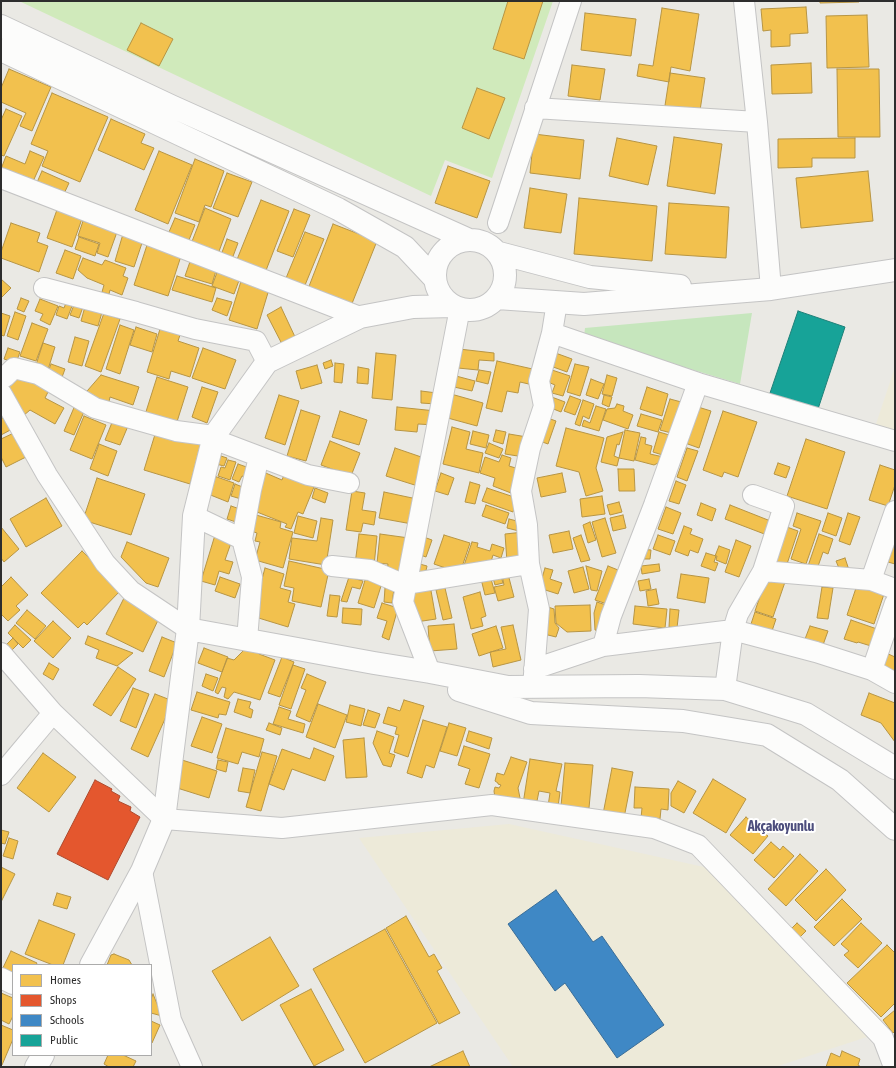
<!DOCTYPE html>
<html>
<head>
<meta charset="utf-8">
<style>
	body { margin:0 }
	#map { position:relative; width:896px; height:1068px; overflow:hidden; background:#eae9e4; font-family:"Asap Condensed",sans-serif }
	canvas { display:block }
	.frame { position:absolute; inset:0; border:2px solid #2d2d2d; pointer-events:none }
	.legend { position:absolute; left:12px; top:964px; width:140px; height:92px; box-sizing:border-box; background:#fff; border:1px solid #ababab; margin:0; padding:5px 7px; list-style:none; font-size:12px; color:#2d2d2d }
	.legend li { display:flex; align-items:center; gap:8px; height:20px }
	.legend b { width:20px; border:1px solid #ababab }
</style>
</head>
<body>
<div id="map">
<canvas width="896" height="1068"></canvas>
<div class="frame"></div>
<ul class="legend">
<li><b style="height:11px;background:#f2c14e"></b>Homes</li>
<li><b style="height:11px;background:#e4572e"></b>Shops</li>
<li><b style="height:11px;background:#3f88c5"></b>Schools</li>
<li><b style="height:11px;background:#17a398"></b>Public</li>
</ul>
</div>
<script>
const context = document.querySelector('canvas').getContext('2d');
context.lineJoin = 'round';
function fill(path, color) { context.fillStyle = color; context.fill(path, 'evenodd'); }
const poly = rows => new Path2D(rows.map(r => 'M' + r).join(''));
function stroke(path, color, width, dash) { context.strokeStyle = color; context.lineWidth = width; context.lineCap = dash ? 'butt' : 'round'; context.setLineDash(dash || []); context.stroke(path); }
function write(font, color, halo, rows, align = 'center') {
  context.font = font + ' "Asap Condensed",sans-serif'; context.lineWidth = 4; context.setLineDash([]); context.textBaseline = 'middle'; context.strokeStyle = halo; context.fillStyle = color; for (const [text, x, y, turn = 0] of rows) {
    context.save(); context.translate(x, y); context.rotate((+turn || 0) * Math.PI / 180); context.textAlign = isNaN(turn) ? turn : align; if (halo) context.strokeText(text, 0, 0); context.fillText(text, 0, 0); context.restore();
  }
}
const education = poly([
	[895,367,895,431,876,424],
	[509,824,713,869,873,1035,775,1067,513,1067,359,838]
]);
const green = poly([
	[752,313,740,384,584,337,585,328]
]);
const pitch = poly([
	[19,1,553,1,492,178,445,160,431,196]
]);
const homes = poly([
	[508,1,543,1,524,59,493,49,508,1],
	[820,1,859,1,859,2,820,3,820,1],
	[806,7,808,33,790,34,790,46,771,47,771,30,763,31,761,9,806,7],
	[662,8,699,14,690,71,671,67,669,82,637,76,639,64,653,66,662,8],
	[585,13,636,19,631,56,581,50,585,13],
	[867,15,869,67,827,68,826,16,867,15],
	[141,23,173,39,159,66,127,50,141,23],
	[811,63,812,93,772,94,771,65,811,63],
	[572,65,605,69,600,100,568,96,572,65],
	[9,69,51,87,32,131,20,126,26,113,1,102,1,88,9,69],
	[837,69,879,69,880,137,838,137,837,69],
	[670,73,705,78,699,117,664,112,670,73],
	[477,88,505,98,489,139,462,128,477,88],
	[52,93,108,117,80,182,42,166,48,151,31,144,52,93],
	[6,109,22,116,4,156,1,155,1,120,6,109],
	[111,119,145,134,141,143,154,148,144,170,98,150,111,119],
	[534,134,584,140,580,179,530,173,534,134],
	[674,137,722,144,715,194,667,186,674,137],
	[617,138,657,146,648,185,609,176,617,138],
	[855,138,855,158,812,158,812,167,778,168,778,139,855,138],
	[30,151,44,157,31,186,1,169,6,156,25,164,30,151],
	[159,151,192,165,168,224,135,210,159,151],
	[195,159,224,171,211,207,205,205,199,222,175,213,195,159],
	[448,166,490,181,477,218,435,203,448,166],
	[42,171,69,183,62,198,35,187,42,171],
	[868,171,873,221,801,228,796,178,868,171],
	[227,173,252,182,238,217,213,208,227,173],
	[530,188,567,194,561,233,524,228,530,188],
	[579,198,657,206,652,261,574,254,579,198],
	[261,200,289,211,265,273,236,262,261,200],
	[669,203,729,207,726,258,665,254,669,203],
	[59,204,84,213,72,247,47,238,59,204],
	[205,208,231,219,218,254,191,244,205,208],
	[294,209,310,215,293,257,277,251,294,209],
	[175,218,195,225,189,240,169,232,175,218],
	[83,221,117,232,108,257,97,253,100,243,78,236,83,221],
	[11,223,40,233,37,242,48,246,39,272,1,258,1,252,11,223],
	[333,224,377,241,351,306,308,289,333,224],
	[305,232,324,239,303,290,284,283,305,232],
	[123,234,143,240,134,267,115,261,123,234],
	[79,237,99,244,95,256,75,249,79,237],
	[227,239,238,243,232,259,221,255,227,239],
	[148,242,182,253,168,296,134,285,148,242],
	[65,250,81,256,73,279,56,273,65,250],
	[192,256,218,264,212,284,185,276,192,256],
	[83,258,102,265,105,260,126,268,123,276,128,278,122,295,110,290,109,294,102,292,104,285,87,278,78,270,83,258],
	[219,267,241,275,234,294,212,286,219,267],
	[177,276,216,288,212,302,172,290,177,276],
	[242,278,270,286,257,329,229,320,242,278],
	[1,279,11,288,1,298,1,279],
	[21,298,29,301,24,312,17,309,21,298],
	[217,298,232,302,227,316,212,310,217,298],
	[40,299,58,306,50,325,40,320,43,314,35,311,40,299],
	[66,303,72,306,67,319,56,315,59,306,64,308,66,303],
	[86,303,103,309,98,326,81,321,86,303],
	[74,305,83,307,79,318,70,315,74,305],
	[281,307,296,339,283,346,267,315,281,307],
	[15,312,26,316,18,340,7,336,15,312],
	[1,313,10,316,4,336,1,335,1,313],
	[104,313,120,319,101,372,85,366,104,313],
	[32,323,48,329,36,361,20,356,32,323],
	[120,325,134,330,120,374,106,369,120,325],
	[136,327,157,334,152,352,130,345,136,327],
	[160,329,180,335,178,341,199,348,190,377,171,371,169,379,147,372,160,329],
	[75,337,89,341,82,366,68,362,75,337],
	[43,343,55,347,47,373,35,368,43,343],
	[8,348,20,352,16,363,4,359,8,348],
	[203,348,236,360,225,389,192,378,203,348],
	[459,349,494,353,494,361,479,360,478,370,458,368,459,349],
	[550,351,572,359,567,372,545,364,550,351],
	[376,353,396,355,392,400,372,398,376,353],
	[331,360,333,366,325,369,323,363,331,360],
	[497,361,537,370,533,385,520,382,518,393,507,391,502,412,486,408,497,361],
	[335,363,344,364,342,383,334,382,335,363],
	[51,364,65,369,61,380,47,375,51,364],
	[575,364,589,367,580,396,567,392,575,364],
	[317,365,322,383,301,389,296,371,317,365],
	[358,367,369,369,368,384,357,383,358,367],
	[546,368,570,376,563,396,552,393,555,385,548,382,546,368],
	[16,370,50,388,45,398,64,408,55,424,30,410,23,416,4,392,16,370],
	[479,370,491,372,488,384,476,381,479,370],
	[101,375,139,387,133,405,110,397,108,406,81,398,101,375],
	[607,375,617,378,612,396,602,394,607,375],
	[456,376,475,381,472,391,454,387,456,376],
	[157,377,188,387,175,428,144,418,157,377],
	[591,379,604,384,598,399,586,395,591,379],
	[202,387,218,392,207,423,192,417,202,387],
	[647,387,668,394,662,416,640,409,647,387],
	[421,391,437,393,436,404,421,403,421,391],
	[451,394,483,403,477,426,444,417,451,394],
	[279,395,299,401,285,445,265,438,279,395],
	[604,395,612,397,609,407,602,404,604,395],
	[549,396,565,402,561,412,546,406,549,396],
	[570,396,581,400,575,415,564,411,570,396],
	[670,399,685,403,675,434,660,430,670,399],
	[583,400,594,404,589,419,583,416,580,426,575,424,583,400],
	[76,403,86,407,74,435,64,431,76,403],
	[617,404,624,406,623,411,633,415,628,429,603,420,607,409,615,408,617,404],
	[596,406,606,409,599,431,582,426,584,420,590,423,596,406],
	[397,407,436,411,435,425,418,424,417,432,395,430,397,407],
	[698,407,711,411,699,448,685,443,698,407],
	[301,410,320,416,306,461,287,456,301,410],
	[340,411,367,420,359,445,332,437,340,411],
	[723,411,757,422,738,477,724,472,722,477,703,470,723,411],
	[641,414,662,420,658,432,637,426,641,414],
	[8,415,14,428,1,435,1,419,8,415],
	[84,416,106,425,92,459,70,450,84,416],
	[542,416,556,421,548,444,534,439,542,416],
	[113,420,128,426,120,445,105,440,113,420],
	[452,427,470,432,466,449,483,453,479,473,443,464,452,427],
	[157,428,203,442,190,484,144,470,157,428],
	[566,428,604,438,596,468,603,491,586,496,579,472,556,466,566,428],
	[496,430,506,432,503,444,493,441,496,430],
	[625,430,640,433,634,461,619,458,625,430],
	[473,431,489,435,486,448,470,444,473,431],
	[16,432,28,456,6,467,1,457,1,439,16,432],
	[623,432,619,445,617,444,614,456,619,458,617,466,601,462,607,437,623,432],
	[659,432,676,437,669,457,653,452,659,432],
	[509,434,527,437,524,457,505,454,509,434],
	[641,437,646,438,645,444,652,446,650,454,668,458,654,465,635,460,641,437],
	[806,439,845,452,827,509,787,496,806,439],
	[330,441,360,453,351,476,321,465,330,441],
	[489,443,503,449,499,458,485,453,489,443],
	[99,444,117,451,108,476,90,469,99,444],
	[395,448,430,460,421,487,386,476,395,448],
	[687,448,698,451,687,481,677,477,687,448],
	[218,455,227,458,224,466,216,464,218,455],
	[502,455,511,458,509,466,519,469,511,493,493,486,495,478,480,473,485,457,499,462,502,455],
	[228,460,236,462,230,480,218,476,221,467,225,468,228,460],
	[778,463,790,467,786,478,774,474,778,463],
	[238,464,255,470,252,479,242,476,239,482,232,479,238,464],
	[880,465,895,470,895,485,888,506,869,500,880,465],
	[618,469,634,469,635,491,619,491,618,469],
	[286,470,316,482,303,514,298,512,291,529,285,527,287,524,252,510,261,471,282,480,286,470],
	[441,473,454,478,448,495,435,491,441,473],
	[562,473,566,492,541,497,537,478,562,473],
	[214,476,234,483,228,502,208,494,214,476],
	[97,478,145,494,131,535,83,520,97,478],
	[676,481,686,485,679,504,669,501,676,481],
	[470,482,480,485,475,504,465,502,470,482],
	[235,484,245,488,241,499,231,496,235,484],
	[315,488,328,493,325,503,312,498,315,488],
	[487,488,517,498,513,512,482,501,487,488],
	[352,491,365,493,362,510,376,512,374,525,363,523,361,532,346,530,352,491],
	[384,492,417,499,412,524,379,518,384,492],
	[602,496,605,514,582,517,580,499,602,496],
	[46,498,62,526,26,547,10,519,46,498],
	[619,502,622,512,610,515,607,505,619,502],
	[701,503,716,509,712,521,697,515,701,503],
	[486,505,509,513,505,524,482,516,486,505],
	[730,505,773,522,767,535,725,519,730,505],
	[231,506,246,511,242,524,227,519,231,506],
	[666,507,681,513,673,534,658,529,666,507],
	[797,513,821,521,806,564,791,559,801,529,793,526,797,513],
	[828,513,842,518,836,536,822,531,828,513],
	[848,513,860,517,850,545,839,541,848,513],
	[256,515,281,522,280,528,293,532,283,568,255,560,260,542,255,541,257,533,251,531,256,515],
	[623,515,626,528,613,531,610,518,623,515],
	[298,516,317,521,313,538,294,533,298,516],
	[321,518,333,520,326,565,289,559,292,538,317,541,321,518],
	[605,518,616,553,602,557,592,522,605,518],
	[509,519,521,522,519,531,507,528,509,519],
	[590,522,596,540,588,543,583,525,590,522],
	[684,526,692,529,690,534,703,539,698,553,690,550,688,556,675,551,684,526],
	[784,526,798,531,785,570,771,565,784,526],
	[1,527,19,549,4,562,1,558,1,527],
	[569,531,573,549,553,553,549,535,569,531],
	[524,532,526,560,507,562,505,534,524,532],
	[359,534,377,536,374,566,355,564,359,534],
	[380,534,409,538,404,579,386,577,388,564,377,563,380,534],
	[819,534,833,539,828,554,823,552,816,572,807,569,819,534],
	[215,535,232,540,225,560,233,562,229,574,219,571,215,585,201,581,215,535],
	[444,535,470,543,460,573,434,564,444,535],
	[581,535,590,560,581,562,573,538,581,535],
	[658,535,675,541,670,555,653,549,658,535],
	[421,536,432,540,426,557,415,553,421,536],
	[736,540,751,546,739,577,725,572,736,540],
	[895,541,895,564,888,562,895,541],
	[127,542,169,558,158,587,146,583,121,557,127,542],
	[472,542,478,543,477,547,490,551,492,544,504,548,501,558,493,555,490,565,461,574,472,542],
	[719,546,730,550,726,564,716,560,717,556,715,556,719,546],
	[641,549,651,550,650,559,640,559,641,549],
	[82,551,122,589,87,625,84,622,78,628,41,593,82,551],
	[706,553,716,556,714,562,718,563,715,571,701,566,706,553],
	[845,558,849,570,841,573,836,561,845,558],
	[289,561,329,570,321,607,292,601,294,588,284,586,289,561],
	[416,563,427,566,424,580,413,577,416,563],
	[659,564,660,571,642,574,641,566,659,564],
	[586,566,602,571,597,591,591,590,586,566],
	[608,566,618,570,613,606,595,600,608,566],
	[583,567,589,589,574,593,568,571,583,567],
	[265,568,284,574,280,588,291,591,288,602,295,604,288,627,252,616,265,568],
	[545,568,553,570,550,579,562,583,558,594,539,588,545,568],
	[489,572,495,593,485,595,480,575,489,572],
	[508,574,514,597,498,601,494,587,504,585,502,575,508,574],
	[681,574,709,578,705,603,677,598,681,574],
	[501,576,503,583,495,585,493,578,501,576],
	[767,576,785,582,773,617,755,611,767,576],
	[11,577,28,595,16,606,20,610,8,621,1,614,1,587,11,577],
	[220,577,240,584,235,598,215,591,220,577],
	[349,577,363,581,360,589,352,587,347,602,341,601,349,577],
	[366,577,382,583,374,608,358,603,366,577],
	[649,579,651,589,640,591,638,581,649,579],
	[858,582,885,591,874,624,847,615,858,582],
	[430,585,436,619,416,622,411,589,430,585],
	[822,587,833,588,828,619,817,618,822,587],
	[385,588,394,589,392,603,384,602,385,588],
	[445,588,452,618,443,620,436,590,445,588],
	[656,589,659,604,648,606,646,591,656,589],
	[480,592,486,616,481,618,483,626,471,629,463,597,480,592],
	[330,595,340,596,337,617,327,616,330,595],
	[124,598,160,616,143,652,106,634,124,598],
	[597,602,612,607,604,633,595,630,594,613,597,602],
	[382,603,398,608,389,640,382,637,387,621,377,618,382,603],
	[590,605,591,631,567,632,556,623,555,606,590,605],
	[635,606,667,609,665,628,633,624,635,606],
	[548,607,554,609,555,623,559,628,556,637,540,633,548,607],
	[343,608,362,609,361,625,342,623,343,608],
	[670,609,679,610,677,628,669,627,670,609],
	[27,610,46,626,35,639,16,623,27,610],
	[755,612,776,619,770,637,754,631,756,625,751,624,755,612],
	[851,620,877,629,871,646,858,642,857,643,844,639,851,620],
	[53,621,71,638,53,658,34,641,53,621],
	[454,624,457,649,430,651,428,626,454,624],
	[15,625,31,640,23,648,8,633,15,625],
	[513,625,521,660,493,667,490,652,506,649,501,627,513,625],
	[496,626,503,648,479,656,472,634,496,626],
	[810,626,828,631,823,645,805,639,810,626],
	[88,636,133,653,117,666,96,658,99,650,85,644,88,636],
	[162,637,177,643,164,677,149,671,162,637],
	[13,638,18,644,10,652,5,646,13,638],
	[248,646,261,650,259,654,275,660,260,700,234,692,228,699,224,697,226,688,222,687,218,694,215,692,227,658,234,660,248,646],
	[204,648,228,657,222,672,198,663,204,648],
	[886,653,895,657,895,674,880,669,886,653],
	[282,657,294,662,280,697,268,693,282,657],
	[49,663,59,669,53,680,43,674,49,663],
	[293,665,305,669,291,709,279,705,293,665],
	[118,667,136,679,111,716,93,705,118,667],
	[206,674,218,678,213,691,202,686,206,674],
	[307,674,326,682,310,722,296,716,306,690,301,688,307,674],
	[133,688,149,694,136,728,120,721,133,688],
	[197,692,230,702,226,715,219,714,218,718,191,710,197,692],
	[869,693,895,703,895,742,881,723,861,715,869,693],
	[155,694,173,701,148,757,131,749,155,694],
	[238,699,251,702,249,708,253,710,251,718,234,712,238,699],
	[404,700,424,706,408,757,394,752,399,735,395,734,397,727,383,723,388,707,400,711,404,700],
	[318,704,347,715,335,748,306,737,318,704],
	[350,705,365,709,361,726,346,722,350,705],
	[279,707,291,711,288,719,305,724,303,733,273,724,279,707],
	[368,710,380,714,375,728,363,725,368,710],
	[202,717,222,724,212,753,191,746,202,717],
	[423,720,447,727,434,768,426,765,422,778,407,773,423,720],
	[269,723,282,728,280,735,266,730,269,723],
	[449,723,466,728,457,756,440,751,449,723],
	[226,728,264,739,259,757,242,752,238,764,217,758,226,728],
	[377,731,394,737,389,753,395,755,391,767,383,765,373,743,377,731],
	[469,731,492,738,489,749,466,741,469,731],
	[364,738,367,777,346,778,343,740,364,738],
	[464,746,490,754,479,788,465,784,470,769,458,765,464,746],
	[314,748,334,756,325,781,292,769,284,790,269,784,282,749,310,759,314,748],
	[262,752,277,756,261,811,246,807,262,752],
	[43,753,76,777,49,812,17,788,43,753],
	[511,757,527,762,518,788,521,803,495,798,494,791,495,787,499,788,501,785,498,784,498,783,495,781,497,773,504,775,511,757],
	[530,759,562,764,556,791,560,792,558,807,548,806,550,793,539,791,536,806,523,804,530,759],
	[182,760,217,771,209,798,174,787,182,760],
	[218,760,228,762,226,772,216,769,218,760],
	[565,763,593,765,589,808,561,806,565,763],
	[243,768,255,770,250,793,238,791,243,768],
	[612,768,633,772,624,818,603,814,612,768],
	[713,779,746,799,726,833,693,813,713,779],
	[678,781,696,791,684,813,671,806,671,793,678,781],
	[635,787,669,789,668,810,661,809,660,819,641,818,642,808,634,808,635,787],
	[746,817,768,836,753,854,730,835,746,817],
	[1,830,9,832,5,844,1,843,1,830],
	[9,838,18,841,13,859,3,856,9,838],
	[771,842,780,850,783,846,794,856,774,878,754,860,771,842],
	[800,854,818,871,786,906,768,889,800,854],
	[1,867,15,874,1,902,1,867],
	[826,869,846,890,816,921,795,900,826,869],
	[57,893,71,897,67,909,53,905,57,893],
	[842,899,862,919,834,946,814,927,842,899],
	[406,916,429,957,434,954,442,968,437,971,460,1013,439,1024,386,928,406,916],
	[39,920,75,934,63,965,53,965,25,954,39,920],
	[797,923,806,931,800,937,791,929,797,923],
	[861,923,882,943,858,968,844,955,849,951,841,944,861,923],
	[385,929,437,1023,365,1063,313,969,385,929],
	[270,937,299,986,242,1021,212,971,270,937],
	[887,945,895,953,895,1003,881,1017,847,983,887,945],
	[11,951,37,963,36,965,13,965,13,980,1,972,11,951],
	[114,954,129,960,132,965,107,965,111,955,114,954],
	[311,989,344,1050,314,1066,280,1005,311,989],
	[1,993,13,998,13,1016,9,1024,1,1020,1,993],
	[153,994,162,1016,151,1013,151,999,153,994],
	[895,1010,895,1031,893,1033,883,1020,895,1010],
	[151,1021,160,1025,152,1043,151,1043,151,1021],
	[1,1025,13,1030,13,1039,2,1065,1,1064,1,1025],
	[463,1051,470,1067,429,1067,463,1051],
	[842,1051,860,1059,858,1065,861,1067,826,1067,831,1053,840,1057,842,1051],
	[108,1055,123,1055,136,1061,133,1067,109,1067,104,1064,108,1055]
]);
const shops = poly([
	[95,780,112,789,111,791,120,796,118,801,131,807,130,811,140,817,108,880,57,854,95,780]
]);
const schools = poly([
	[556,890,593,942,602,936,664,1025,617,1058,565,983,555,991,508,924,556,890]
]);
const public = poly([
	[798,311,845,327,818,409,770,393,798,311]
]);
const street = poly([
	[744,1,757,122,771,289],
	[535,108,757,122],
	[1,178,360,317],
	[498,223,571,1],
	[44,288,136,312,195,329,256,341,267,362],
	[552,333,698,383,895,441],
	[5,377,14,368,38,374,95,408,176,431,214,436],
	[1,393,47,475,105,563,131,591,188,629],
	[213,439,308,475,349,483],
	[194,516,242,539,252,577,247,640],
	[242,539,251,490,259,457],
	[332,566,370,570,400,583,407,584,529,564],
	[763,571,871,580,895,589],
	[871,580,895,511],
	[603,646,611,616,654,505,698,383],
	[1,653,53,713,164,819,282,828,492,805,654,828,698,845,883,1038,894,1067],
	[534,669,603,646,733,630,816,652,872,670,895,683],
	[872,670,895,603],
	[430,672,403,602,460,308],
	[533,687,539,609,529,564,527,525,521,491,530,448,544,406,539,381,552,333,557,302],
	[725,689,733,630,738,614,763,571,784,506,753,495],
	[1,775,53,713],
	[142,871,171,1020,192,1067],
	[1,978,13,984]
]);
const secondary = poly([
	[1,26,171,106,467,239],
	[1,50,338,209,405,247,435,279],
	'435 275a35 35 0 1 1 70 0a35 35 0 1 1-70 0Z',
	[499,253,590,277,680,286],
	[497,298,584,304,771,289,895,270],
	[188,629,374,663,430,672,508,687,639,686,725,689,806,714,895,768],
	[459,690,531,713,683,721,767,735,840,780,895,829],
	[91,965,142,871,164,819,188,629,194,516,214,436,267,362,360,317,413,307,453,306],
	[36,1067,43,1055]
]);
const districtNames = [
	["Akçakoyunlu",781,827]
];
fill(education, '#edead9');
fill(green, '#c6e6bd');
fill(pitch, '#d0eabb');
fill(homes, '#f2c14e');
stroke(homes, '#b79544', 1);
fill(shops, '#e4572e');
stroke(shops, '#ad4a2e', 1);
fill(schools, '#3f88c5');
stroke(schools, '#3a6d97', 1);
fill(public, '#17a398');
stroke(public, '#1e8078', 1);
stroke(street, '#c4c4c4', 22);
stroke(secondary, '#c4c4c4', 24);
stroke(street, '#fcfcfb', 20);
stroke(secondary, '#fcfcfb', 22);
write('bold 14px', '#4d4e7d', '#fff', districtNames);
</script>
</body>
</html>
